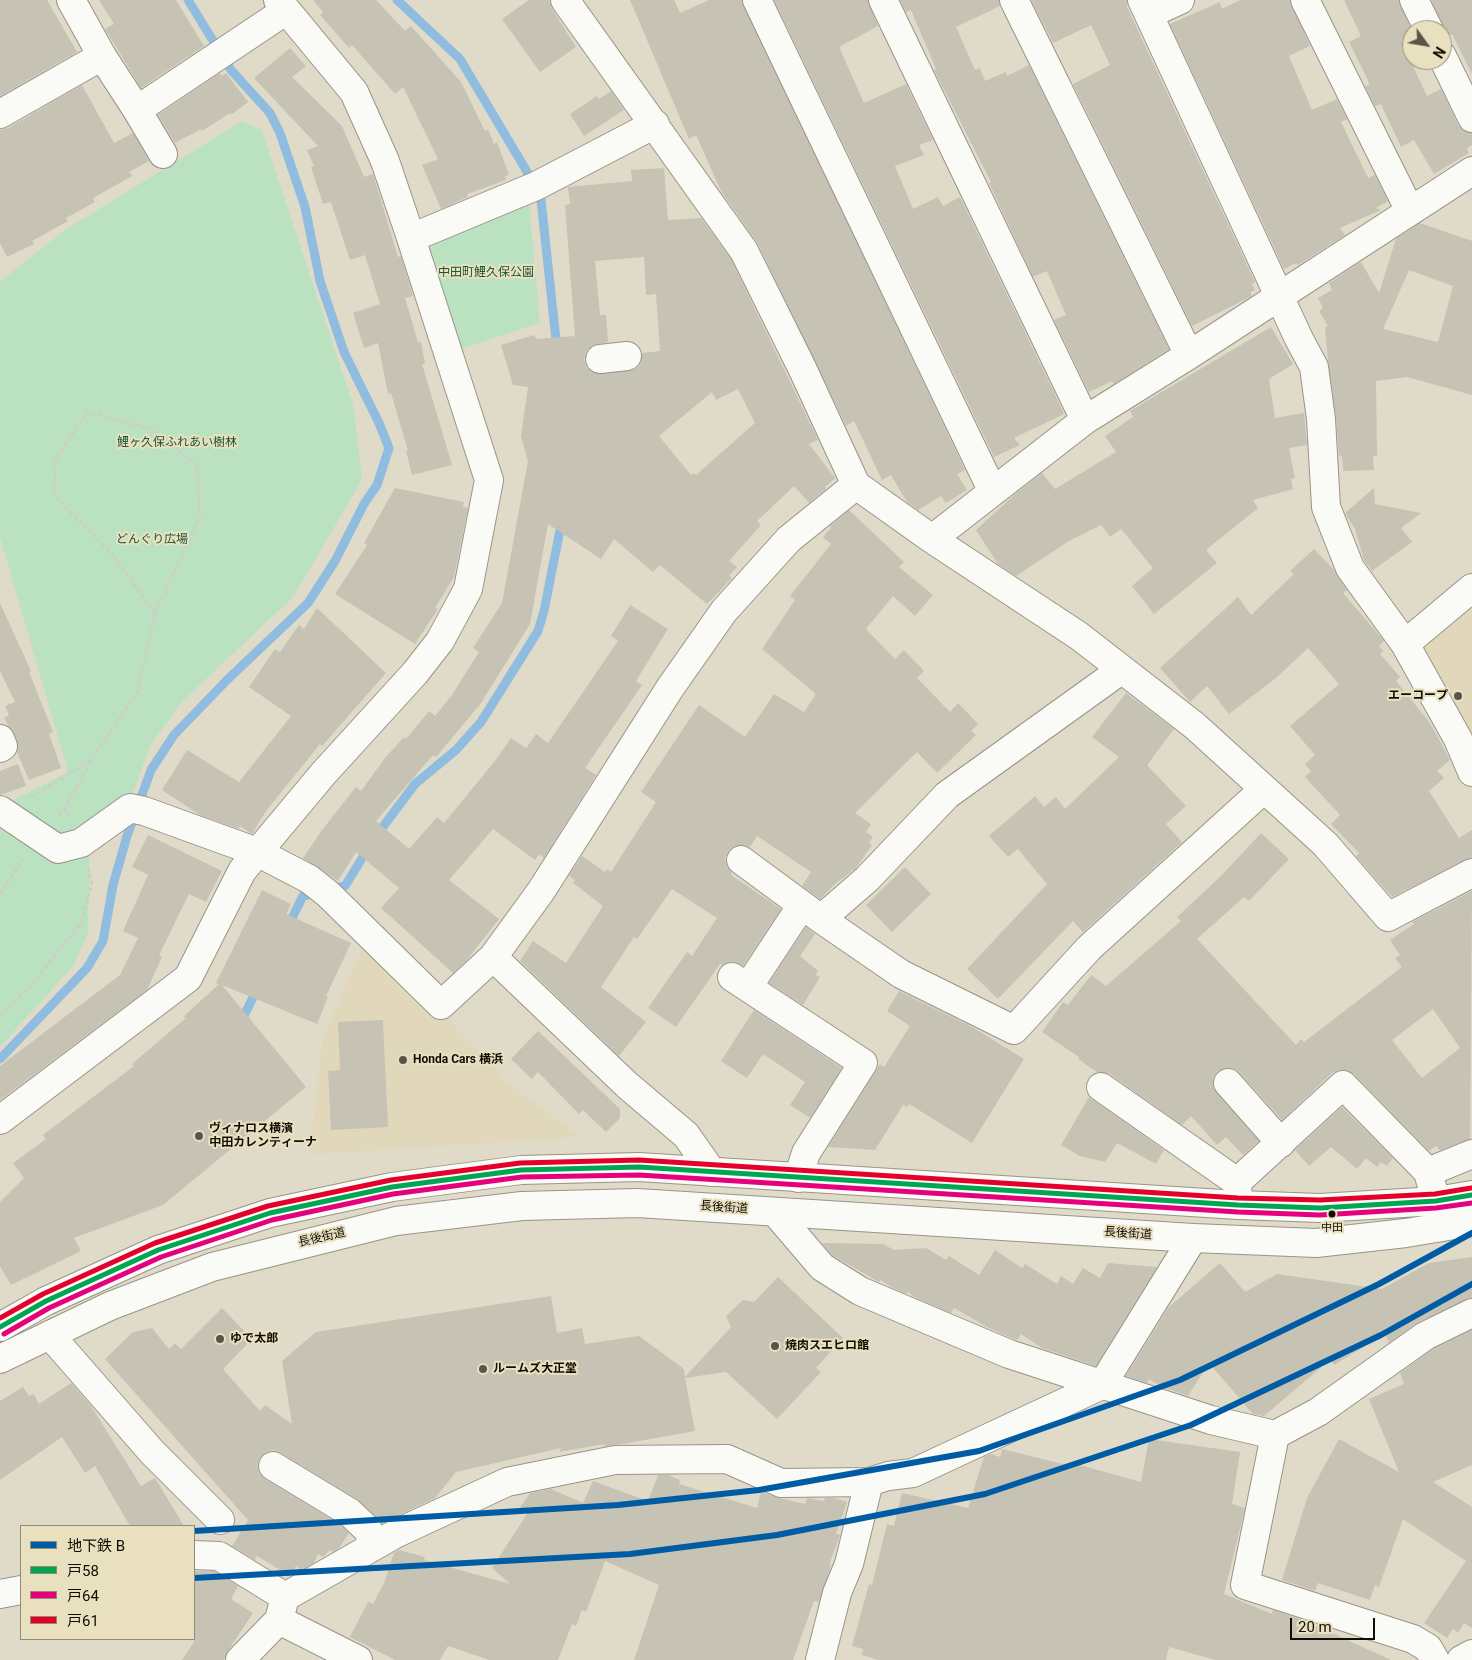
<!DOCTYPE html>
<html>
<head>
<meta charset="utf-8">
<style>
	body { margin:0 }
	#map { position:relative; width:1472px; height:1660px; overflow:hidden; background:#e0dbc9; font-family:Roboto,"Noto Sans JP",sans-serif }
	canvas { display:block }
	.legend { position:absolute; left:20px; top:1525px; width:175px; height:115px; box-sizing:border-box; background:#e9e0c0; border:1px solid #938c75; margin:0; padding:6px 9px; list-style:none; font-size:15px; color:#110d04 }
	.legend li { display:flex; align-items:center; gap:10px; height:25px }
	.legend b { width:25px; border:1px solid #938c75 }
	.north { position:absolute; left:1402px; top:20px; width:50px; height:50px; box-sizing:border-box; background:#e9e0c0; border:1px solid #938c75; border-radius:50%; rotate:122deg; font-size:14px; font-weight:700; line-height:20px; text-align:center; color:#110d04 }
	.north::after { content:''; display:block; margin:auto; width:18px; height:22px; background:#595549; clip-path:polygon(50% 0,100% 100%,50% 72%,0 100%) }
	.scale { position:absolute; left:1290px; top:1618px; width:85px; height:22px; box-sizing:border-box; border:2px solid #110d04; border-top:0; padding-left:6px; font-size:15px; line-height:18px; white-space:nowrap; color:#110d04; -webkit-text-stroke:4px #e9e0c0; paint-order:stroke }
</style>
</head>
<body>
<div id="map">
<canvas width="1472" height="1660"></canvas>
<ul class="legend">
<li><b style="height:6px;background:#005ba5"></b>地下鉄 B</li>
<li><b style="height:6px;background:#00a651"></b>戸58</li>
<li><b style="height:6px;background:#e5007d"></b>戸64</li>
<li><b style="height:6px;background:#e4002b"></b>戸61</li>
</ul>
<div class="north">N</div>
<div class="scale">20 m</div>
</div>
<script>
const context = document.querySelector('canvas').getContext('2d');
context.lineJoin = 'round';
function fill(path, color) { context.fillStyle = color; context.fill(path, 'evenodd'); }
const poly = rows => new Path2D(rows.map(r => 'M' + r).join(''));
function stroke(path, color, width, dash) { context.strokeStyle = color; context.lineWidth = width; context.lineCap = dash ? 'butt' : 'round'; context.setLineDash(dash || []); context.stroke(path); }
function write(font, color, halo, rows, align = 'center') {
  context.font = font + ' Roboto,"Noto Sans JP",sans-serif'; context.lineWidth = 4; context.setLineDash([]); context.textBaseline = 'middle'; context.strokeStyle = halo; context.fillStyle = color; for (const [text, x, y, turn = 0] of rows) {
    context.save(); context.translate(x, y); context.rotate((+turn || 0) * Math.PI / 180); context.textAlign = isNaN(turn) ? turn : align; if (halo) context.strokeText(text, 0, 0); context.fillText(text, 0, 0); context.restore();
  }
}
const built = poly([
	[1472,602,1472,741,1421,646],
	[362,949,431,1018,444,1014,509,1083,581,1137,309,1155,323,1037]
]);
const green = poly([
	[242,121,262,131,353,404,362,480,293,597,183,701,151,744,128,806,90,837,88,933,73,966,0,1047,0,807,68,772,0,537,0,281,68,228],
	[529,200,540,323,458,350,428,250,436,239]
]);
const stream = poly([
	[397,0,460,59,526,170,541,200,557,349],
	[376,836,415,784,456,750,481,722,538,631,544,611,562,520],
	[287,928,303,896,345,886,369,847],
	[241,1022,257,989],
	[0,1059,87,968,103,941,113,885,127,836,151,770,174,735,227,680,308,603,335,561,364,504,377,485,389,448,379,423,344,352,320,281,305,207,280,133,270,113,231,70,188,0]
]);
const building = poly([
	[0,0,47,0,77,52,0,96],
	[99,0,176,0,204,46,141,88,105,29,114,24],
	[313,0,376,0,405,31,411,26,461,82,485,131,488,129,494,144,497,142,509,175,505,176,506,180,467,194,468,197,441,209,422,165,438,159,403,87,395,94,352,45,349,48,320,15,323,12],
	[529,0,549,0,552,9,576,47,540,72,502,19],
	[630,0,674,0,680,13,709,0,742,0,965,470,957,474,967,490,946,503,941,496,918,510,907,502,891,475,882,480,854,421,846,426,758,244,721,191,696,135,689,139],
	[774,0,868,0,878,26,839,47,864,103,906,84,933,140,919,145,924,155,895,166,913,209,938,197,943,206,960,197,1061,407,1064,414,1014,438,1020,445,994,457],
	[900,0,999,0,1000,6,956,27,975,70,980,68,985,81,1006,72,1007,76,1029,65,1169,349,1114,384,1112,381,1089,392,1054,320,1066,315,1047,271,1033,277,989,183,991,182,934,70,936,69,911,10,906,12],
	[1031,0,1127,0,1127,7,1255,282,1252,284,1255,290,1250,292,1252,296,1192,326,1073,84,1110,65,1091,25,1053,43],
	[1240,0,1290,0,1310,46,1289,56,1312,110,1337,99,1347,119,1341,122,1368,178,1375,175,1388,201,1376,208,1381,210,1340,228,1345,235,1298,265,1296,263,1284,269,1170,24,1220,2,1222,9],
	[1344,0,1399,0,1412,31,1412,45,1405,49,1427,96,1441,89,1458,125,1464,131,1472,133,1472,145,1467,148,1469,153,1434,174,1414,140,1401,147,1381,104,1375,106,1365,86,1369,85,1368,80,1349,42,1361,36],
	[1431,0,1472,0,1472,74,1452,34,1449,35,1444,30],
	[290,48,306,66,292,77,342,126,364,177,373,174,398,257,401,256,413,296,405,298,418,342,421,342,425,364,422,364,452,465,412,475,406,451,408,451,391,393,388,394,378,343,364,348,353,313,380,304,365,255,350,260,331,202,323,204,311,167,314,166,307,150,318,146,254,78],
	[220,73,222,76,226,73,248,102,231,115,230,113,202,131,201,129,175,143,158,115],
	[82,85,114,143,133,133,149,161,129,172,132,176,93,198,95,202,66,218,68,221,32,241,34,244,7,257,0,243,0,130,8,128],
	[611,91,624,110,584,136,570,114,597,96,599,99],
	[664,168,668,220,701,218,731,259,818,440,809,444,835,478,825,487,826,489,809,503,794,486,757,521,761,525,729,561,737,567,729,576,732,578,707,604,660,565,653,572,614,539,601,559,548,524,530,624,481,703,436,757,433,755,376,821,409,849,437,817,444,823,495,761,511,738,526,748,536,734,548,743,618,641,611,636,630,605,668,629,636,681,642,685,585,768,596,775,544,858,539,854,535,860,493,829,449,880,499,919,466,961,453,973,381,908,399,888,356,852,338,881,303,858,322,830,356,787,361,791,385,758,404,737,406,739,429,711,435,716,452,695,479,652,473,648,502,603,528,461,521,436,528,387,513,385,501,345,534,335,536,339,575,336,565,205,570,204,568,187,632,181,631,170],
	[644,257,646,295,656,294,660,351,642,353,641,363,637,368,629,371,594,373,587,368,584,360,586,352,591,346,608,342,606,315,600,315,595,261],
	[738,389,755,423,696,475,694,473,691,475,659,436,712,392,716,400],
	[1420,223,1472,241,1472,395,1407,377,1376,381,1377,456,1373,456,1374,470,1343,471,1342,455,1339,456,1336,417,1328,361,1325,328,1328,326,1319,311,1323,308,1318,298,1332,290,1329,283,1361,262,1379,293,1396,239],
	[1409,270,1453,286,1438,342,1383,329],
	[1271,327,1293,364,1269,379,1275,418,1304,413,1307,445,1289,448,1295,478,1291,479,1293,489,1253,500,1258,508,1206,550,1217,563,1154,614,1132,586,1153,568,1121,529,1110,537,1101,525,1069,541,1016,576,998,564,976,530,1014,495,1042,473,1055,489,1116,452,1105,436,1133,417,1130,411],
	[395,488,464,502,463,507,468,508,454,577,435,608,438,609,415,644,335,594,367,545,364,543],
	[1374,488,1375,504,1421,513,1401,528,1412,542,1372,571,1364,560,1355,529,1345,513],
	[849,510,904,562,899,567,933,595,915,616,893,596,866,629,895,659,904,650,924,671,917,678,950,712,958,703,978,724,971,731,976,735,937,773,917,752,855,813,871,824,866,832,873,837,869,843,872,845,856,868,835,884,820,899,802,886,811,872,757,836,750,847,743,845,735,846,729,850,725,859,727,867,732,873,731,875,781,909,743,966,733,961,722,965,720,964,676,1027,648,1008,687,952,692,956,717,918,672,889,637,939,634,937,601,987,646,1022,619,1056,520,961,533,941,566,963,603,906,573,883,575,880,569,876,582,856,605,872,607,869,611,872,656,802,641,792,699,705,745,737,774,694,804,712,816,694,762,649,795,600,790,596,831,544,823,537,831,528,830,526],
	[1314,549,1334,570,1347,590,1343,593,1384,641,1379,646,1383,651,1380,654,1400,677,1396,681,1430,723,1450,760,1437,771,1444,778,1429,791,1459,838,1472,830,1472,857,1392,897,1356,856,1359,853,1331,824,1340,815,1305,777,1311,771,1305,764,1315,755,1290,726,1339,684,1308,648,1276,678,1229,714,1207,686,1190,702,1160,668,1238,597,1251,615,1294,574,1290,571],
	[0,603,31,671,29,672,53,732,49,734,61,768,29,780,17,752,17,740,4,718,9,715,5,706,15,702,0,671],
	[317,608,386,673,322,746,320,744,266,811,252,834,240,826,239,829,200,815,162,790,187,750,239,782,291,716,249,687,275,649,280,652,299,625,304,629],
	[1126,693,1174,729,1147,765,1186,806,1166,824,1182,842,1083,932,1073,921,998,999,967,969,1047,884,1018,849,1008,857,989,836,1035,796,1044,807,1056,797,1065,809,1119,757,1092,737],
	[18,764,26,786,0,795,0,771],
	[1261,833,1289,859,1249,901,1244,897,1197,939,1296,1045,1301,1039,1304,1042,1402,967,1395,958,1400,955,1390,940,1414,924,1412,922,1472,891,1470,1139,1440,1150,1436,1146,1429,1151,1354,1074,1347,1070,1339,1070,1332,1073,1282,1120,1240,1073,1233,1068,1225,1068,1218,1071,1213,1078,1213,1087,1259,1141,1243,1155,1226,1137,1217,1145,1191,1116,1182,1125,1110,1074,1097,1072,1078,1059,1079,1057,1042,1032,1063,1002,1068,1005,1091,975,1106,986,1181,921,1177,917,1221,876],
	[1433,1009,1460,1048,1422,1078,1392,1040],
	[148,835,222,871,206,902,189,894,159,955,162,957,147,990,0,1100,0,1066,120,975,138,938,123,931,148,875,132,867],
	[905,867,931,894,892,932,866,905],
	[262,890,291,904,286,914,351,943,326,996,328,997,317,1024,222,985,306,1087,163,1205,74,1238,81,1251,11,1285,0,1266,0,1202,24,1178,13,1163,46,1139,43,1135,134,1066,132,1064,186,1018,183,1017,219,984,216,983],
	[806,927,815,934,800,956,818,971,816,975,820,977,803,1005,769,983],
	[899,991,972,1027,1024,1059,972,1143,909,1104,907,1107,903,1105,875,1150,828,1147,880,1064,884,1067,910,1026,887,1011],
	[754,1010,842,1068,810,1118,790,1105,805,1082,763,1054,747,1078,721,1061],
	[383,1020,388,1127,331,1130,328,1071,340,1070,338,1022],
	[538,1031,620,1109,620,1118,606,1132,583,1110,579,1114,538,1072,532,1079,511,1059],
	[1089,1097,1164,1150,1156,1164,1117,1143,1105,1162,1080,1156,1061,1145],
	[1342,1107,1393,1158,1387,1166,1381,1162,1377,1167,1366,1158,1357,1169,1331,1147,1309,1166,1295,1150],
	[822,1243,883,1244,894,1250,926,1248,946,1260,949,1256,979,1275,995,1250,1022,1268,1025,1264,1057,1284,1061,1276,1073,1284,1083,1268,1100,1278,1108,1263,1157,1267,1096,1366,1042,1348,1021,1334,1017,1340,1014,1339,989,1328,954,1308,951,1313,916,1298,908,1292,906,1294,891,1287,881,1280,879,1282,832,1255],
	[1472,1257,1472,1298,1418,1322,1389,1343,1385,1334,1334,1365,1331,1359,1264,1416,1253,1414,1209,1363,1188,1396,1162,1387,1149,1379,1147,1383,1126,1376,1169,1307,1220,1263,1245,1292,1277,1274,1382,1289,1429,1263],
	[778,1277,843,1338,816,1368,821,1372,777,1419,726,1372,685,1378,695,1431,622,1444,604,1446,605,1444,559,1452,561,1448,456,1472,435,1498,382,1523,357,1499,281,1453,274,1450,266,1452,260,1458,257,1465,259,1473,265,1479,339,1524,349,1533,339,1548,333,1552,330,1550,323,1557,318,1554,314,1563,301,1570,296,1566,290,1576,257,1556,255,1560,232,1546,248,1520,105,1359,133,1332,152,1328,169,1349,175,1343,181,1349,222,1308,252,1339,223,1369,260,1411,265,1405,292,1424,282,1361,316,1332,551,1296,557,1333,582,1328,585,1344,639,1336,684,1369,685,1377,731,1327,726,1316,743,1300,754,1302],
	[1472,1330,1472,1465,1433,1482,1472,1507,1472,1628,1464,1623,1458,1633,1453,1629,1447,1638,1424,1623,1466,1561,1403,1519,1379,1587,1375,1585,1370,1600,1318,1583,1315,1591,1282,1580,1307,1498,1339,1439,1399,1472,1369,1399,1404,1384,1400,1373,1433,1349],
	[71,1383,91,1406,141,1486,155,1478,184,1526,130,1526,95,1466,85,1473,62,1437,0,1480,0,1401,23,1387,29,1396,34,1394,39,1404],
	[1149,1439,1240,1452,1232,1504,1245,1508,1224,1594,1272,1614,1273,1610,1306,1621,1391,1660,1215,1660,1169,1647,1166,1660,878,1660,862,1655,863,1649,852,1646,869,1584,872,1585,887,1524,894,1526,902,1493,968,1508,984,1457,991,1454,1000,1457,1002,1449,1075,1467,1076,1464,1141,1482],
	[658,1475,668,1475,680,1480,679,1484,757,1508,761,1492,775,1497,805,1504,807,1498,824,1501,825,1498,834,1498,847,1502,836,1534,840,1535,830,1562,830,1569,819,1602,814,1601,793,1660,634,1660,659,1585,605,1561,586,1612,582,1610,576,1626,572,1624,558,1660,489,1660,448,1646,440,1660,395,1660,350,1637,368,1602,373,1604,384,1583,394,1553,399,1550,425,1557,424,1560,510,1584,492,1568,527,1514,519,1509,530,1493,551,1489,583,1503,593,1481,648,1501],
	[194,1571,214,1571,238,1586,231,1599,253,1613,229,1649,224,1660,182,1660,194,1642]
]);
const path = poly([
	[32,797,91,760,137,693,155,614,200,517,197,465,153,430,88,412,56,458,54,496,112,554,155,614],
	[65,808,69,817],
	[59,815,65,808,91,761],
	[0,894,23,859],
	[0,1015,28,989,81,923,92,884,88,869]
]);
const minor = poly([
	[565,0,744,251,803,370,856,485,932,539,1079,636,1195,726,1325,844,1388,917,1472,873],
	[757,0,992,490],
	[883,0,1085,420],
	[1014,0,1189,355],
	[1142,0,1299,339,1314,367,1321,419,1326,507,1350,568,1405,644,1458,739,1472,772],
	[1305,0,1410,211],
	[1414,0,1429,30],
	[1149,14,1180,0],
	[102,56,137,110,285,11],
	[1442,56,1472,118],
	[137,110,163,154],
	[0,114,102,56,71,0],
	[411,238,536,186,655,124],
	[600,359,627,356],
	[932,539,1085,420,1189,355,1472,171],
	[1405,644,1472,588],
	[1121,670,947,795,867,879,821,919,901,974,1014,1030,1089,948,1264,789],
	[0,739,3,746,0,748],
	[0,810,58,849,81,843,130,808,144,811,257,852,309,879,328,894,441,1005,493,957,541,891,670,688,724,611,789,539,856,485],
	[741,860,821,919],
	[493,957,627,1085,686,1135,712,1172],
	[732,977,863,1063,806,1153,798,1178],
	[748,987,802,905],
	[1228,1083,1281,1143],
	[1101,1087,1237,1182],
	[0,1120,188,978,242,871,323,774,415,673,440,641,468,589,489,480,411,238,385,161,354,92,278,0],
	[1428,1172,1472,1154],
	[1238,1205,1237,1182,1343,1085,1428,1172,1436,1201],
	[775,1212,822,1267,860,1291,1009,1354,1211,1420,1275,1435,1318,1412,1425,1336,1472,1313],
	[50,1335,152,1452,220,1520],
	[1275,1435,1245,1585,1413,1639,1428,1648,1435,1660],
	[273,1466,349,1512,368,1530,374,1546],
	[194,1555,219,1556,285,1597],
	[0,1594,21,1590],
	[279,1620,358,1660],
	[240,1660,279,1620,285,1597,395,1534,507,1482,615,1460,727,1459,781,1483,869,1482,888,1476,913,1473,1102,1385,1193,1238],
	[820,1660,837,1593,849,1564,869,1482],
	[1461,1660,1472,1654]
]);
const major = poly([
	[0,1327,46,1301,158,1250,270,1213,392,1187,521,1170,639,1167,1238,1205,1320,1208,1436,1201,1472,1195],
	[0,1359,110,1306,212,1267,396,1221,522,1206,637,1203,1193,1238,1316,1243,1406,1233,1472,1222]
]);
const bus1 = poly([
	[0,1327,46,1301,158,1250,270,1213,392,1187,521,1170,639,1167,1238,1205,1320,1208,1436,1201,1472,1195]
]);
const bus2 = poly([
	[4,1334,49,1308,161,1257,272,1220,393,1194,522,1177,639,1175,1238,1212,1320,1215,1436,1208,1472,1203]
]);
const bus3 = poly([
	[0,1318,43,1294,155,1243,268,1206,391,1180,520,1163,639,1160,1238,1198,1320,1200,1435,1194,1471,1188]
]);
const metro1 = poly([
	[194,1531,618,1505,759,1490,979,1451,1180,1380,1379,1284,1472,1233],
	[194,1578,630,1554,777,1535,985,1494,1191,1425,1381,1335,1472,1284]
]);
const markers = [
	[1458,696,5,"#595549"],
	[403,1060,5,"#595549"],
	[199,1136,5,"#595549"],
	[1332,1214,4.5,"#110d04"],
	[220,1339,5,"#595549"],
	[775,1346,5,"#595549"],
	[483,1369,5,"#595549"]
];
const busNames = [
	["中田",1332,1228]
];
const parkNames = [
	["中田町鯉久保公園",486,273],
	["鯉ヶ久保ふれあい樹林",177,443],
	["どんぐり広場",152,540]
];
const poiNames = [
	["エーコープ",1448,696,"right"],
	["Honda Cars 横浜",413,1060],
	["ヴィナロス横濱",209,1129],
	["中田カレンティーナ",209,1143],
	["ゆで太郎",230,1339],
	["焼肉スエヒロ館",785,1346],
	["ルームズ大正堂",493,1369]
];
const streetNames = [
	["長後街道",724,1208,4],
	["長後街道",1128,1234,4],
	["長後街道",322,1238,-13]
];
fill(built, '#e1d8bb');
fill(green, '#bae2c0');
stroke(stream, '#90bcdf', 9);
fill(building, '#c6c2b4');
stroke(minor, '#989487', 30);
stroke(major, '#989487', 30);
stroke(path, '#cecdc8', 3, [4, 2.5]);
stroke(minor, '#fafaf7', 28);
stroke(major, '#fafaf7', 28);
stroke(bus1, '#00a651', 5);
stroke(bus2, '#e5007d', 5);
stroke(bus3, '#e4002b', 5);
stroke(metro1, '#005ba5', 6);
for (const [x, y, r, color] of markers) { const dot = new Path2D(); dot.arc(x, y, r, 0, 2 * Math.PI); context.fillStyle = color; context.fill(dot); stroke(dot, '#e9e0c0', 2); }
write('11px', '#110d04', '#e9e0c0', busNames);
write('12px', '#1a5737', '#e9e0c0', parkNames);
write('bold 12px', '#110d04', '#e9e0c0', poiNames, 'left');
write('12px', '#110d04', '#e9e0c0', streetNames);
</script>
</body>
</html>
